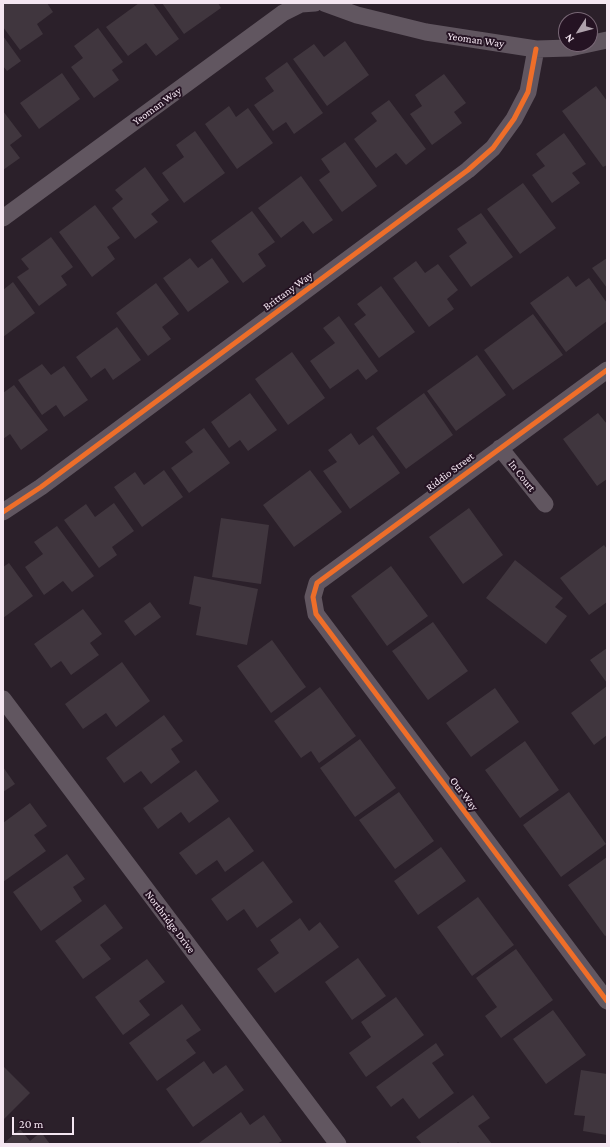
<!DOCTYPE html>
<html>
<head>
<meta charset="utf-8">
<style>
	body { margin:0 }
	#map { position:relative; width:610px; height:1147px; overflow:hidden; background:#2b202a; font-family:"Crimson Pro",serif }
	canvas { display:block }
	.frame { position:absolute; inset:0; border:4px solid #f4e6f1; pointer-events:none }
	.north { position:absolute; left:558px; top:12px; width:40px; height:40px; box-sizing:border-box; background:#251323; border:1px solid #786775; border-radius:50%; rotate:234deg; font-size:11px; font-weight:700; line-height:16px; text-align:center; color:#f4e6f1 }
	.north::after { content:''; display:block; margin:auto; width:14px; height:18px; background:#aea1ab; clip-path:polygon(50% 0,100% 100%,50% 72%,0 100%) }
	.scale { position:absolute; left:12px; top:1117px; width:62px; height:18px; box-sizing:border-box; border:2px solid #f4e6f1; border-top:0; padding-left:5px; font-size:12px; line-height:14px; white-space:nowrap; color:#f4e6f1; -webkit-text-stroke:3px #251323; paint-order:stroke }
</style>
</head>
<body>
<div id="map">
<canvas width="610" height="1147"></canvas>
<div class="frame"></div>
<div class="north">N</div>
<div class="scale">20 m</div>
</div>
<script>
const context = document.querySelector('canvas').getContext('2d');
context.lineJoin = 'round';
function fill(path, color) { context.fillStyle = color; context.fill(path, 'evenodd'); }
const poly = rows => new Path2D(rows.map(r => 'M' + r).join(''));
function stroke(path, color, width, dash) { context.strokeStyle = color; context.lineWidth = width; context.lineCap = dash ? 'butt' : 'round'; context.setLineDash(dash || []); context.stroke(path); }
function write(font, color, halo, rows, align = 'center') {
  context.font = font + ' "Crimson Pro",serif'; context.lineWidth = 4; context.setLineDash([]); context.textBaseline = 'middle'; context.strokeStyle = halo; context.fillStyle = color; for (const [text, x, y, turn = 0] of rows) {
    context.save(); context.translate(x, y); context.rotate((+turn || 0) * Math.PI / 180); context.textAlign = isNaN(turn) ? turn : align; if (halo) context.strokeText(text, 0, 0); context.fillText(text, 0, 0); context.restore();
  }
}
const building = poly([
	[3,3,47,3,53,12,37,24,43,34,20,50,3,27],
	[139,3,153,3,179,39,156,56,146,43,128,56,106,27],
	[162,3,218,3,221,8,184,34],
	[98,28,123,62,112,70,119,80,94,98,71,67,83,58,74,46],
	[3,36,21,61,7,71,3,66],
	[345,41,369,75,327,106,293,59,314,44,324,57],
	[287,62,323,113,294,134,286,122,273,131,254,105,274,91,265,78],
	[62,73,80,99,39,129,20,103],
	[444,74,466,103,454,112,462,123,432,145,410,114,422,106,415,95],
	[596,86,607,101,607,165,603,167,562,111],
	[389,100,426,149,406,165,396,153,376,168,354,139,377,121,371,113],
	[229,106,236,117,248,108,273,143,237,169,205,124],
	[3,111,22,136,10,145,20,158,3,170],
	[195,131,225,173,184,203,162,173,184,157,176,145],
	[564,133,586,164,572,173,580,183,552,203,532,175,545,166,536,154],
	[345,142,377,186,342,212,319,180,330,172,321,159],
	[145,167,169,200,151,214,158,222,135,239,112,208,123,199,115,190],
	[301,176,333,220,313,234,303,221,281,238,258,208],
	[523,183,556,228,520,254,487,209],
	[95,205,120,238,107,247,115,259,92,277,59,232],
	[252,211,275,242,258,254,266,266,243,283,211,241],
	[481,213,513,257,471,287,449,256,467,243,457,229],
	[51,237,73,267,61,276,67,285,39,306,17,277,29,269,21,259],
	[190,258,198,268,212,258,229,282,188,312,163,278],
	[607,258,607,288,592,268],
	[416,261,425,273,438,264,458,290,447,299,454,309,429,327,393,278],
	[568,276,576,287,589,278,607,303,607,321,566,352,530,303],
	[13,282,35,313,3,337,3,290],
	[156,283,179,314,162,327,171,339,148,356,116,313],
	[381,286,415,332,379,358,354,324,366,315,357,304],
	[533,314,563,355,513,390,484,350],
	[339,316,378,371,366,380,358,369,330,389,310,361,335,343,323,328],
	[117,327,141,360,113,380,105,368,91,378,76,357],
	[292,352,325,398,288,425,255,379],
	[477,355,506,395,456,431,427,391],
	[42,364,51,375,64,366,88,400,64,417,56,405,42,415,18,380],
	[14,385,48,430,21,450,10,434,3,439,3,393],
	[250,393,277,430,248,451,240,440,229,448,211,422],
	[424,393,453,435,406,469,376,428],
	[598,413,607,424,607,479,597,486,563,439],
	[204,428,230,463,189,493,171,468,193,452,185,442],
	[351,433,359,445,373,435,400,473,350,509,323,471,337,462,328,450],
	[164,470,183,497,142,527,114,487,135,472,144,485],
	[310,470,342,512,294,547,263,505],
	[114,503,134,531,112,547,117,555,99,568,64,520,86,504,95,517],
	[469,508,503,555,463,584,429,537],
	[221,518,269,525,261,584,212,577],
	[57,526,94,576,72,592,63,581,44,595,25,567,43,554,34,542],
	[604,545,607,549,607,602,589,615,560,578],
	[515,560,563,598,555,607,567,616,546,644,486,598],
	[9,563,33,596,3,618,3,567],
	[391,566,428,616,387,646,351,596],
	[194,576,258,589,247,645,196,635,201,607,189,604],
	[150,602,161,617,135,636,124,621],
	[83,609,102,634,90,643,99,655,71,675,61,661,51,668,34,644],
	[433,622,468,671,428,700,392,651],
	[272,640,306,687,271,713,237,666],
	[607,648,607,683,590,660],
	[122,662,150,701,116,727,106,713,83,729,65,704],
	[607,686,607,735,594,745,571,713],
	[320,687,356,736,319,763,311,751,301,758,274,721],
	[495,688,519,722,471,757,446,723],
	[164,715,183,741,171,749,180,762,151,784,141,771,124,783,106,758],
	[360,739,396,788,355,817,320,768],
	[525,741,559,790,520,818,485,770],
	[3,767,15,784,3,792],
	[196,770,219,801,189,823,181,812,158,829,143,808],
	[399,792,434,841,395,869,359,820],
	[569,792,606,844,561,877,523,825],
	[30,803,47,826,34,835,46,851,3,882,3,823],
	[229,817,254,851,225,872,217,860,196,875,179,853],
	[441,847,466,881,418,915,394,881],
	[67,854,85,879,73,887,82,901,41,931,13,892],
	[607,857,607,935,605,936,568,885],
	[263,861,293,902,257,928,244,909,227,921,211,899],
	[478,897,514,945,472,976,437,927],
	[105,904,123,928,100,945,111,959,83,979,55,941],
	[300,918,309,931,320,922,339,947,275,993,257,969,279,953,270,940],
	[516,949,553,1000,501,1038,485,1016,497,1007,476,978],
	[358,958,386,996,352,1020,325,982],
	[147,959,165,982,139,1001,150,1015,123,1035,95,997],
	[396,997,424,1035,366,1077,349,1053,371,1037,361,1022],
	[182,1004,201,1030,186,1040,196,1053,157,1081,129,1043],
	[553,1010,586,1055,546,1084,513,1039],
	[436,1043,444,1055,432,1063,454,1093,419,1119,403,1098,391,1107,376,1087],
	[204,1061,213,1074,226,1065,244,1090,193,1127,166,1089],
	[3,1066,30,1093,3,1120],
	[581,1070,607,1074,607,1135,583,1131,585,1116,574,1115],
	[473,1095,490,1118,478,1126,492,1144,460,1144,458,1142,456,1144,422,1144,416,1137],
	[241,1112,250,1125,264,1115,282,1141,277,1144,200,1144,199,1143],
	[20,1129,30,1141,41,1132,50,1144,3,1144]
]);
const street = poly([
	[324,3,357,15,426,32,536,49,570,48,607,40],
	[3,218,283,13,301,4,315,3],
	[607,370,317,583,313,597,316,614,607,1001],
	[500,448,545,504],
	[3,512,41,487,468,170,493,148,514,119,528,92,536,49],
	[3,699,338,1144]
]);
const cycleway = poly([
	[607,370,317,583,313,597,316,614,607,1001],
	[3,512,41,487,468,170,493,148,514,119,528,92,536,49]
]);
const streetNames = [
	["Yeoman Way",476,40,8],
	["Yeoman Way",157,106,-36],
	["Brittany Way",288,291,-36],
	["Riddio Street",450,472,-37],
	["In Court",522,476,52],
	["Our Way",464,794,53],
	["Northridge Drive",170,922,53]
];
fill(building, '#40363e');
stroke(street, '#615660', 17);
stroke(cycleway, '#ee6e29', 5);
write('11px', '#f4e6f1', '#251323', streetNames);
</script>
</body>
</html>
